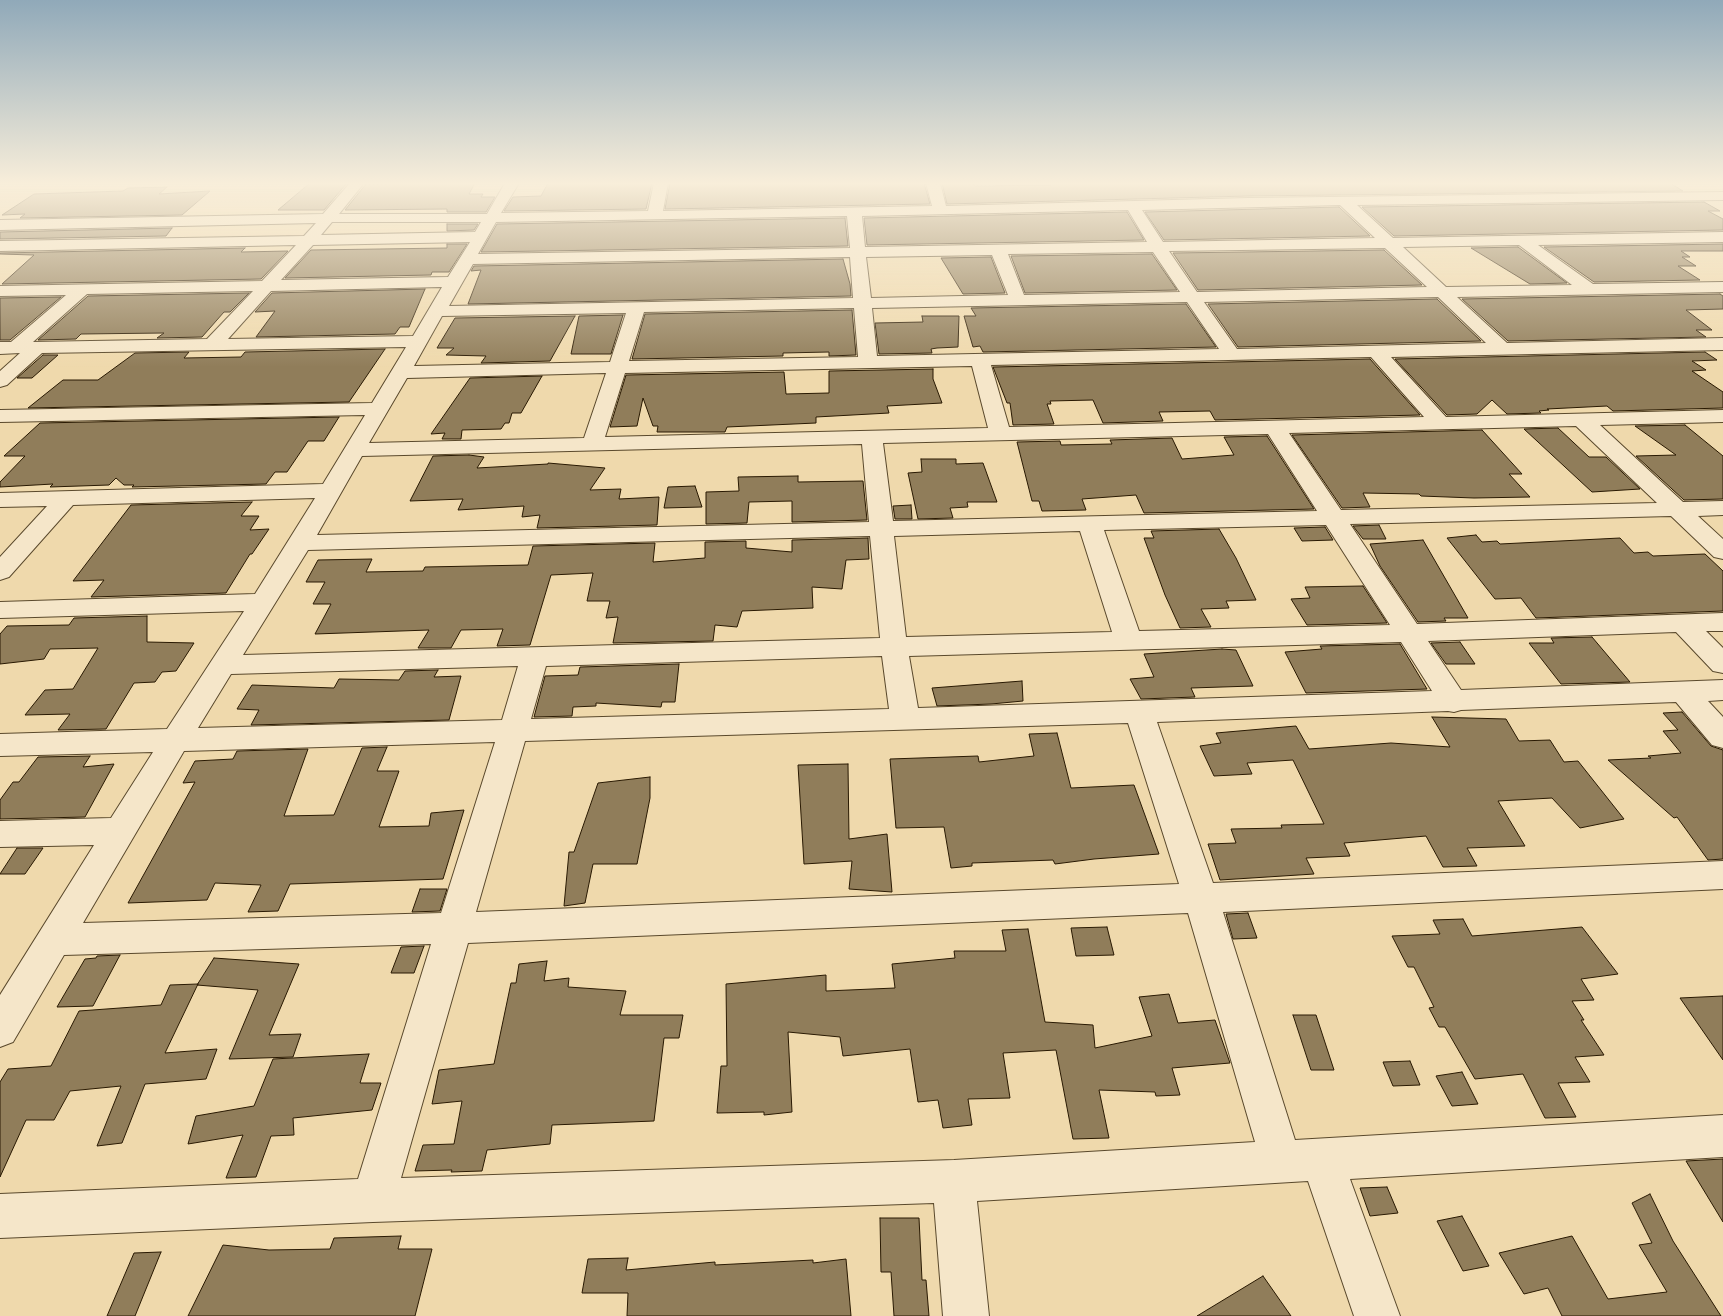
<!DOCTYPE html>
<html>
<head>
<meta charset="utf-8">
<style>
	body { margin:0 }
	canvas { display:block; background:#efd9ac }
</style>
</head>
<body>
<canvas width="1723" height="1316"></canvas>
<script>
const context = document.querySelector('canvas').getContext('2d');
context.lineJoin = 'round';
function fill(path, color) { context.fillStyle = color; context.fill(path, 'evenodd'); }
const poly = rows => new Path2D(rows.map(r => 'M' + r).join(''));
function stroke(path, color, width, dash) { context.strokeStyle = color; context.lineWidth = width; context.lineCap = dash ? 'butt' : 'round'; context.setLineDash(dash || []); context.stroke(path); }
const building = poly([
	[310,183,347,183,324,210,278,210,310,183],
	[475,183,469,194,483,194,481,197,495,197,486,212,447,212,447,209,345,210,366,184,475,183],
	[548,183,652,183,646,209,504,211,513,197,541,196,548,183],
	[670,183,924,183,930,204,665,209,670,183],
	[942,183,975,184,975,186,1051,185,1050,183,1670,183,1683,191,1248,196,947,204,942,183],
	[167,187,159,194,210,191,182,215,20,218,25,214,2,215,34,194,123,191,128,188,167,187],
	[1704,202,1720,211,1708,211,1723,219,1723,230,1394,236,1362,207,1704,202],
	[1339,207,1370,236,1164,240,1145,212,1339,207],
	[1127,212,1144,240,867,245,864,218,1127,212],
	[845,218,848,246,481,252,497,224,845,218],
	[447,224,478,224,474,230,447,231,447,224],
	[172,228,166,236,0,239,0,232,172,228],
	[447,244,467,244,449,272,432,272,431,275,285,278,311,250,447,248,447,244],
	[1723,244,1723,251,1681,251,1690,257,1682,257,1696,266,1678,266,1700,280,1594,282,1544,247,1723,244],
	[1518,247,1567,283,1530,284,1471,248,1518,247],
	[245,248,241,252,288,251,261,279,2,284,34,255,0,254,0,253,245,248],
	[1384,250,1422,285,1198,290,1173,253,1384,250],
	[1152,254,1177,290,1025,293,1011,256,1152,254],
	[991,257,1005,293,963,294,941,258,991,257],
	[843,259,850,284,851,296,468,304,481,270,471,271,474,266,843,259],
	[425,289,409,327,400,327,395,334,256,337,275,311,255,312,272,293,425,289],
	[249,293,230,312,224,312,202,337,157,338,164,333,81,334,76,339,38,340,88,296,249,293],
	[1720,294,1723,296,1723,309,1686,310,1712,330,1696,330,1706,337,1508,341,1462,299,1720,294],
	[61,297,10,340,0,340,0,298,61,297],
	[1437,299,1481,341,1238,347,1208,304,1437,299],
	[1186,304,1216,347,983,352,980,346,973,347,964,316,976,316,971,308,1186,304],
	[852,310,856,355,829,356,829,352,783,353,783,356,632,359,645,314,852,310],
	[623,315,611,354,571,354,579,316,623,315],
	[575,316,550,361,481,363,486,356,446,355,454,348,437,348,455,318,575,316],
	[922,316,959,316,958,347,937,348,931,349,932,353,879,354,875,323,923,322,922,316],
	[385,349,349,402,28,408,63,380,98,380,135,353,189,352,184,358,241,357,245,352,385,349],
	[1705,352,1717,360,1692,361,1706,370,1692,371,1723,392,1723,408,1613,411,1607,406,1547,409,1549,410,1539,411,1541,413,1507,414,1492,400,1477,414,1447,415,1395,359,1705,352],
	[43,355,58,355,32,378,17,378,43,355],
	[1370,359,1420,415,1215,420,1210,411,1159,412,1163,421,1103,423,1093,400,1050,401,1051,404,1047,404,1054,424,1013,425,1010,403,1007,403,993,367,1370,359],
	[933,369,933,379,942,403,887,406,889,413,816,417,816,423,727,427,725,432,657,432,658,426,653,426,643,398,637,426,610,427,626,375,784,372,786,394,829,393,829,371,933,369],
	[542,376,521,413,512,413,509,423,505,423,501,429,462,430,461,439,442,439,445,433,431,434,470,378,542,376],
	[339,417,324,441,308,441,287,472,275,472,266,484,132,487,134,485,124,485,116,478,109,485,50,487,53,484,0,487,0,482,25,456,4,456,40,423,339,417],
	[1685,425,1723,456,1723,499,1684,500,1636,456,1676,455,1635,426,1685,425],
	[1558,428,1589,457,1606,457,1640,489,1592,492,1524,429,1558,428],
	[1482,430,1522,474,1509,474,1530,497,1474,498,1421,496,1419,494,1363,493,1370,507,1342,508,1292,435,1482,430],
	[1267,436,1314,509,1144,513,1136,495,1082,499,1086,510,1042,511,1039,501,1032,501,1017,442,1060,441,1061,445,1112,444,1110,440,1172,438,1182,459,1234,455,1224,437,1267,436],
	[469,455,484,457,477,468,548,464,548,463,605,468,590,490,621,489,619,499,659,497,657,525,537,528,540,515,522,517,524,506,458,510,463,499,410,501,433,456,469,455],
	[921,459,956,459,956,464,983,463,997,502,967,502,968,507,950,508,953,518,918,519,908,473,922,472,921,459],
	[798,476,798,482,863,481,867,520,792,522,792,501,749,502,747,523,706,524,706,492,739,491,738,477,798,476],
	[695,486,702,507,664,508,668,487,695,486],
	[252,502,241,516,259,516,250,530,269,529,252,554,250,554,226,593,91,597,104,580,73,581,131,505,252,502],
	[911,505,912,519,895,519,893,506,911,505],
	[1379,525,1386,539,1363,539,1353,526,1379,525],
	[1325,527,1333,540,1302,541,1294,528,1325,527],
	[1219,529,1236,558,1256,600,1226,601,1229,608,1201,609,1211,627,1180,628,1165,595,1144,538,1154,538,1151,531,1219,529],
	[1476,535,1482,542,1497,541,1500,544,1620,538,1634,553,1648,552,1653,556,1705,554,1723,571,1723,611,1536,618,1521,598,1495,599,1447,538,1476,535],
	[868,538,869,559,846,560,842,589,812,587,813,608,742,611,737,627,715,625,713,641,613,643,618,617,606,618,610,601,587,601,593,573,551,575,530,645,497,646,503,629,461,630,451,648,418,648,429,630,315,634,331,604,313,604,325,582,306,582,318,560,372,559,366,572,423,571,425,567,528,565,533,546,655,543,653,562,705,558,705,542,746,541,746,548,792,552,792,540,868,538],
	[1423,540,1468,618,1444,618,1446,621,1418,622,1380,566,1370,544,1423,540],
	[1363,586,1387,623,1307,625,1291,599,1310,598,1305,587,1363,586],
	[147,616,147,642,194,643,176,671,162,672,155,682,134,683,106,729,58,730,70,714,25,715,45,690,73,689,98,648,50,649,44,659,0,664,0,634,7,626,69,625,74,618,147,616],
	[1592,637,1630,682,1561,684,1529,643,1554,643,1551,638,1592,637],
	[1460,642,1475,664,1446,664,1431,643,1460,642],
	[1400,644,1427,689,1306,693,1285,652,1322,649,1320,646,1400,644],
	[1222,649,1236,650,1253,686,1191,688,1195,697,1141,699,1130,679,1154,677,1144,654,1222,649],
	[679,664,675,702,662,702,661,707,596,703,596,706,573,707,572,716,534,717,545,676,578,675,580,667,679,664],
	[438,670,434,677,461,676,449,720,251,725,259,710,237,709,252,685,334,688,339,679,399,680,405,671,438,670],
	[1022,681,1023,701,991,704,937,706,932,688,1022,681],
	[1682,712,1711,746,1723,750,1723,859,1708,860,1677,817,1674,818,1608,760,1651,758,1648,756,1681,753,1663,731,1678,730,1663,713,1682,712],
	[1432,717,1506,719,1519,741,1550,740,1564,762,1578,761,1624,819,1580,828,1552,798,1498,801,1525,846,1467,848,1477,866,1443,867,1426,836,1344,843,1350,856,1306,858,1314,874,1220,880,1208,844,1236,843,1231,829,1282,828,1281,825,1324,824,1293,760,1247,763,1252,774,1214,776,1200,746,1221,743,1216,733,1296,726,1309,749,1391,743,1450,747,1432,717],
	[1057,733,1071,788,1134,785,1159,854,1094,859,1055,864,1053,860,972,863,972,866,951,868,944,827,896,828,890,759,978,756,979,762,1034,756,1029,734,1057,733],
	[387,747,377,771,399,771,379,827,429,826,431,813,464,810,443,879,290,884,278,911,248,912,261,885,215,883,207,900,128,903,195,782,183,783,195,761,233,759,237,751,308,749,284,816,334,815,362,748,387,747],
	[90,756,83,767,114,764,85,817,0,819,0,800,13,782,19,782,38,757,90,756],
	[848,764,849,839,887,834,892,892,849,889,852,861,804,864,798,765,848,764],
	[650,777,650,798,637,864,593,864,585,903,564,906,569,852,574,852,598,783,650,777],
	[17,848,43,848,25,874,0,874,17,848],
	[420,889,447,889,440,911,412,912,420,889],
	[1248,913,1257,938,1233,939,1226,914,1248,913],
	[1463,919,1472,936,1582,927,1618,974,1581,979,1594,1000,1572,1001,1584,1020,1581,1020,1604,1055,1575,1057,1590,1082,1558,1083,1576,1117,1545,1118,1523,1074,1475,1079,1445,1027,1439,1027,1429,1008,1434,1007,1414,967,1408,967,1392,936,1440,934,1433,920,1463,919],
	[1107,927,1114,955,1076,956,1071,928,1107,927],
	[1028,929,1045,1022,1093,1025,1095,1048,1152,1036,1139,997,1169,994,1178,1023,1215,1020,1230,1063,1172,1068,1180,1095,1156,1096,1155,1092,1099,1090,1109,1138,1073,1139,1056,1050,1003,1053,1010,1098,968,1099,972,1125,943,1128,938,1100,918,1102,910,1049,843,1056,840,1037,788,1032,792,1112,764,1115,764,1112,717,1113,721,1066,727,1066,726,984,826,975,826,991,895,988,892,964,955,958,954,951,1006,951,1002,930,1028,929],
	[424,946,414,973,391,973,401,947,424,946],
	[120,955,93,1006,57,1007,85,959,96,958,97,956,120,955],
	[214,958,299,964,269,1035,301,1034,293,1057,229,1059,258,990,197,985,214,958],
	[547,961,544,981,569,978,568,987,626,991,620,1015,683,1015,679,1038,664,1038,654,1121,552,1125,550,1144,487,1150,482,1171,451,1172,452,1170,415,1171,423,1145,454,1144,462,1101,432,1104,439,1070,494,1064,511,983,516,983,519,964,547,961],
	[198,984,165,1053,217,1049,206,1079,145,1084,122,1143,97,1146,121,1086,70,1091,54,1120,26,1120,0,1177,0,1082,8,1069,51,1066,79,1011,161,1005,170,985,198,984],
	[1723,996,1723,1060,1680,998,1723,996],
	[1293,1015,1316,1015,1334,1070,1311,1070,1293,1015],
	[369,1054,360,1083,381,1083,372,1110,293,1118,294,1135,271,1136,256,1177,226,1178,243,1135,188,1144,196,1116,254,1106,273,1059,369,1054],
	[1410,1061,1420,1085,1393,1086,1383,1062,1410,1061],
	[1462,1072,1478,1104,1452,1106,1436,1076,1462,1072],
	[1723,1159,1723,1222,1686,1161,1723,1159],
	[1387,1187,1398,1213,1370,1216,1360,1188,1387,1187],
	[1650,1194,1673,1241,1721,1316,1562,1316,1548,1288,1524,1294,1499,1253,1572,1236,1608,1299,1667,1292,1639,1245,1652,1243,1632,1203,1650,1194],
	[1462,1216,1489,1266,1463,1271,1437,1221,1462,1216],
	[880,1218,919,1218,922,1280,926,1280,929,1316,894,1316,891,1272,881,1272,880,1218],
	[401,1236,398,1249,432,1249,415,1316,188,1316,223,1245,269,1250,330,1249,334,1238,401,1236],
	[161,1252,135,1316,107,1316,134,1253,161,1252],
	[628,1258,626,1270,715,1262,715,1265,813,1260,813,1263,846,1259,851,1316,627,1316,628,1293,582,1293,588,1259,628,1258],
	[1263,1276,1291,1316,1197,1316,1263,1276]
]);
const minor = poly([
	[350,183,364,183,339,214,487,214,505,183,519,183,501,213,648,211,654,183,668,183,663,211,932,206,926,183,940,183,946,206,1248,198,1723,192,1723,200,1357,205,1393,238,1723,232,1723,242,1538,245,1593,284,1723,282,1723,292,1457,297,1507,343,1723,338,1723,350,1391,357,1446,417,1723,410,1723,422,1600,425,1683,502,1723,501,1723,515,1698,516,1723,539,1723,559,1714,557,1671,516,1350,524,1417,624,1723,613,1723,631,1706,631,1723,648,1723,673,1713,671,1676,632,1428,641,1461,690,1723,680,1723,700,1708,701,1723,717,1723,748,1712,745,1676,702,1461,710,1454,712,1448,711,1157,722,1213,883,1723,861,1723,889,1223,912,1295,1140,1723,1115,1723,1157,1350,1179,1400,1316,1354,1316,1308,1181,977,1201,989,1316,943,1316,934,1203,373,1222,0,1238,0,1194,358,1179,431,944,64,955,13,1042,0,1047,0,995,94,845,0,847,0,821,111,818,153,752,0,756,0,734,167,729,244,611,0,618,0,602,255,594,315,498,73,505,9,577,0,580,0,557,47,506,0,507,0,493,323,484,365,415,0,422,0,410,372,403,406,347,42,353,7,385,0,387,0,371,20,353,0,354,0,342,11,342,66,295,0,296,0,286,262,281,296,245,0,251,0,241,304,236,316,223,0,230,0,220,323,214,350,183],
	[1340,205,1375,238,1163,242,1142,210,1340,205],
	[1128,210,1147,242,865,247,862,216,1128,210],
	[847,216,850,248,478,254,496,222,847,216],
	[332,222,481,222,475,232,321,235,332,222],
	[470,242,448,277,281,280,313,245,470,242],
	[1519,245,1572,285,1446,287,1403,247,1519,245],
	[1385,248,1427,287,1197,292,1169,251,1385,248],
	[1153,252,1180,292,1024,295,1008,254,1153,252],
	[992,255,1008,295,871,298,866,257,992,255],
	[850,257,853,298,449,306,473,264,850,257],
	[442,287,413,336,228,339,271,291,442,287],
	[253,291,207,339,33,342,87,294,253,291],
	[1438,297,1486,343,1237,349,1204,302,1438,297],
	[1187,302,1219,349,877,356,872,308,1187,302],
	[854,308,858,357,629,361,644,312,854,308],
	[626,313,610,362,414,366,442,316,626,313],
	[1371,357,1424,417,1009,427,991,365,1371,357],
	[972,366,988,428,605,437,625,373,972,366],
	[606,373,584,438,369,443,407,378,606,373],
	[1576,426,1657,503,1341,510,1289,433,1576,426],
	[1268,434,1317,511,893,521,883,443,1268,434],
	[862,444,869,522,317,535,362,456,862,444],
	[1326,525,1390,625,1139,631,1104,530,1326,525],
	[1080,531,1112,632,906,637,894,536,1080,531],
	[870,536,880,638,243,655,308,550,870,536],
	[1401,642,1432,691,918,708,909,656,1401,642],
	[882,656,889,709,531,719,546,666,882,656],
	[518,666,502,720,198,728,231,674,518,666],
	[1128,723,1179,884,476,912,525,741,1128,723],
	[495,742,441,913,83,923,184,751,495,742],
	[1188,913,1255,1142,954,1160,401,1178,468,943,1188,913]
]);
fill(building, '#907d5a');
stroke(building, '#291902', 1);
stroke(minor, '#5a492c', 2);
fill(minor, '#f5e6c9');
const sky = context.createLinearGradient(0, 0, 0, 367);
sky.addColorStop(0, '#90a9b9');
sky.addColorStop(0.5, '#f8eeda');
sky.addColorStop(1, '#f8eeda00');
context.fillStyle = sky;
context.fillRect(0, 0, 1723, 367);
</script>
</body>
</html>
